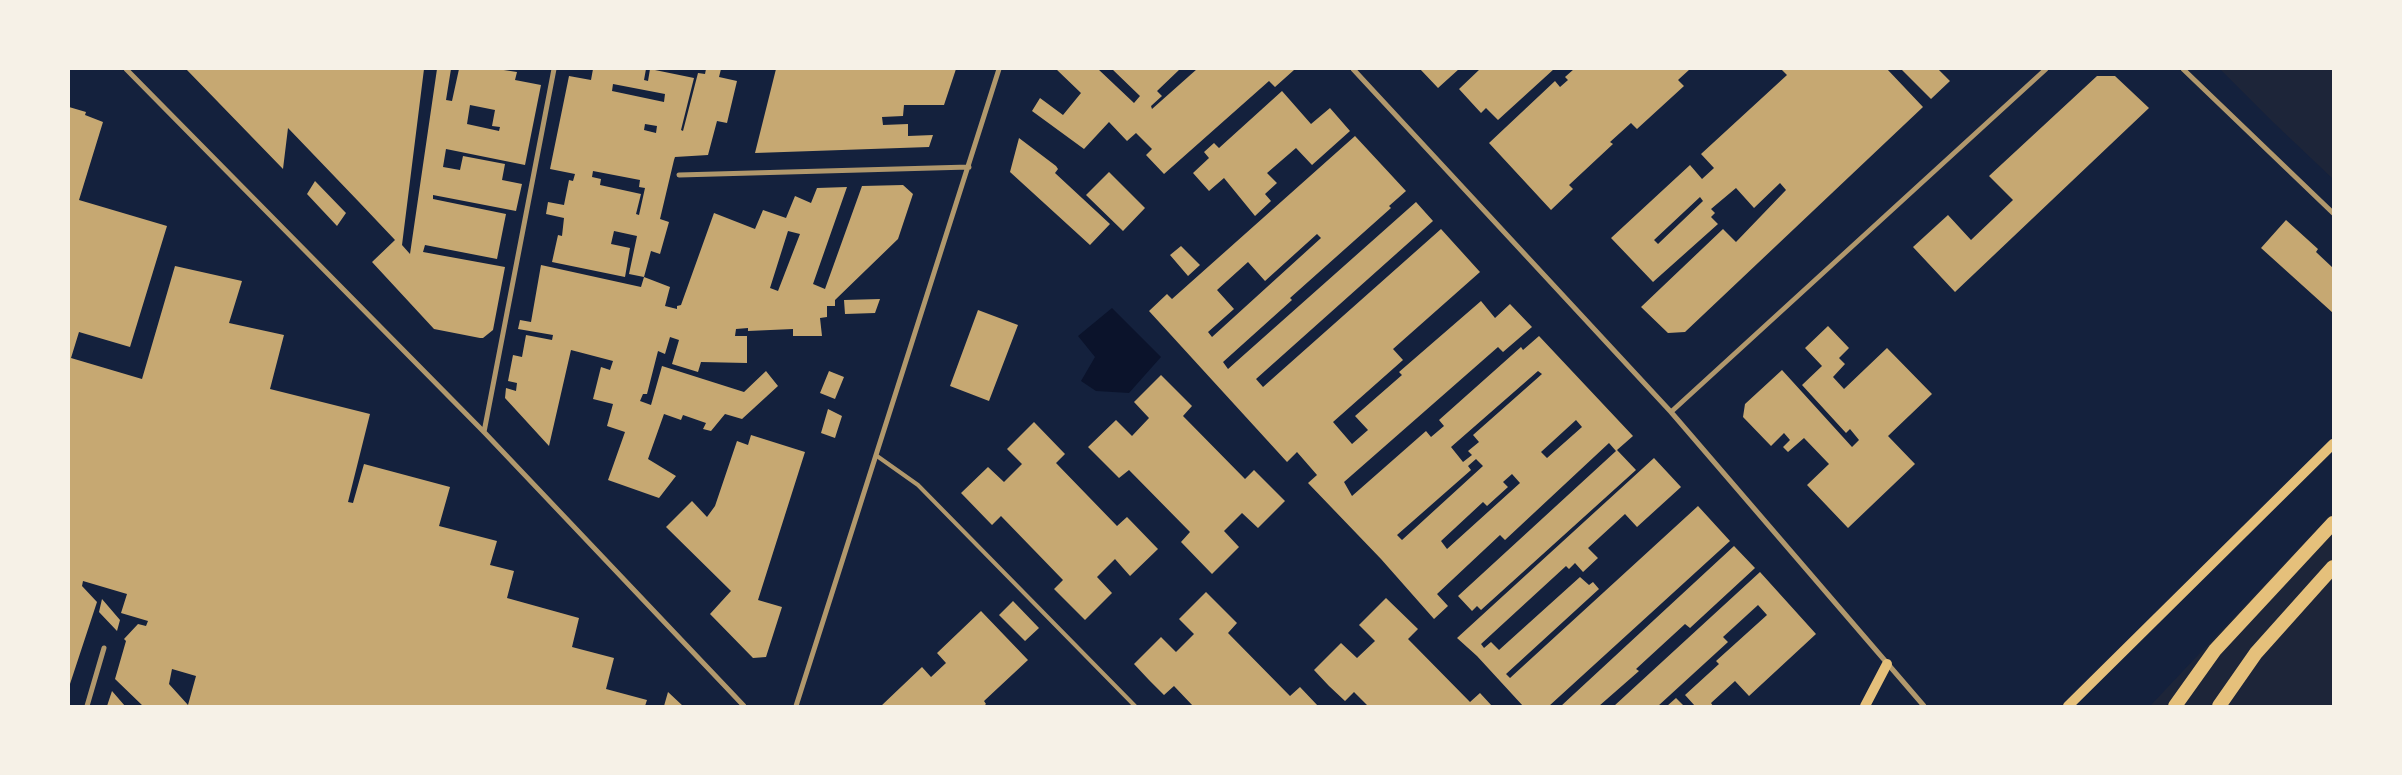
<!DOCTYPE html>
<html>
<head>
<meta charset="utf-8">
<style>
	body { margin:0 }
	#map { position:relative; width:2402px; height:775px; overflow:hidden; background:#14213d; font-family:"IBM Plex Sans",sans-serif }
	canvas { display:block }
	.frame { position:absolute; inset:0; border:70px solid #f6f1e7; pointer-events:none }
</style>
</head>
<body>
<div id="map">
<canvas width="2402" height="775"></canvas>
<div class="frame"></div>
</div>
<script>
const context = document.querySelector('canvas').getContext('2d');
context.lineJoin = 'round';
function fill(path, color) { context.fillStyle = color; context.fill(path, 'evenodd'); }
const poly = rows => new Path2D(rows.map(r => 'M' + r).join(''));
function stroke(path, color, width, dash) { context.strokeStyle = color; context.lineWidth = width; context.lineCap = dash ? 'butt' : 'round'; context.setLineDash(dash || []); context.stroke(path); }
const green = poly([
	[2220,69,2333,69,2333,179,2274,123],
	[2333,512,2333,706,2150,706]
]);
const water = poly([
	[1112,308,1161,357,1129,393,1096,391,1081,381,1095,357,1078,336]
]);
const building = poly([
	[186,69,424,69,402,245,410,254,437,69,451,69,446,100,452,101,459,69,497,69,517,72,515,80,541,85,525,165,446,149,443,167,460,170,463,156,505,164,502,180,522,184,516,211,433,195,433,199,506,214,497,259,425,245,423,252,505,267,493,330,483,338,480,338,434,329,372,262,395,240,359,202,288,128,283,169],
	[470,105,495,110,492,126,500,127,499,131,467,124],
	[593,69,646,69,644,80,648,81,650,69,694,78,681,130,683,131,698,73,705,74,706,69,721,69,719,77,737,81,727,123,717,121,708,155,675,157,674,160,660,219,669,222,660,254,651,251,644,277,670,287,665,306,677,309,677,306,681,305,714,213,755,229,763,210,786,218,795,196,811,203,817,188,847,187,813,284,825,289,862,186,903,185,913,194,898,239,835,300,835,306,827,306,827,317,820,318,822,336,793,336,793,329,748,331,748,328,736,329,735,336,747,336,747,363,701,362,698,372,672,364,679,340,670,337,665,354,658,351,647,394,643,394,640,401,651,405,662,366,744,392,766,371,778,386,742,419,725,414,711,431,703,429,706,423,683,415,681,420,664,414,648,459,676,476,659,498,608,480,625,432,607,426,613,404,593,399,601,367,610,370,613,361,571,350,549,446,505,398,506,388,516,391,517,383,508,381,513,355,522,357,526,335,552,340,553,335,518,329,520,320,531,322,541,265,641,287,644,277,629,274,637,236,614,231,611,244,630,248,625,277,552,262,558,235,562,236,564,218,546,214,548,202,564,205,569,180,573,181,575,174,550,169,569,76,591,80],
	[613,84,665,94,664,102,612,91],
	[645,124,657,126,656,133,644,130],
	[593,171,640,180,639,187,645,188,639,215,636,214,641,194,600,185,601,179,592,177],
	[788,231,800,234,778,291,770,288],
	[776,69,956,69,944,105,904,105,903,116,882,117,883,125,908,124,908,136,933,135,929,147,755,153],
	[1056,69,1098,69,1134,103,1140,96,1112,69,1180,69,1157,91,1162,96,1151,106,1152,109,1197,69,1294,70,1275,87,1269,81,1164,174,1146,155,1152,149,1136,133,1127,141,1109,122,1084,149,1032,111,1040,98,1063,115,1081,93],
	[1420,69,1459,69,1438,88],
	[1480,69,1554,69,1498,120,1486,108,1481,113,1459,89],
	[1574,69,1690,69,1678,80,1684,86,1637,129,1631,123,1610,142,1613,144,1569,185,1573,189,1551,210,1489,143,1555,81,1560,87,1568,80,1565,77],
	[1781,69,1887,69,1923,107,1685,332,1668,333,1641,307,1723,229,1736,242,1786,190,1780,183,1754,208,1736,188,1711,209,1715,213,1711,217,1718,224,1653,282,1611,238,1690,165,1702,179,1714,168,1701,154,1787,75],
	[1700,197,1703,201,1658,244,1654,240],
	[1901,69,1938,69,1950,81,1931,99],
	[2097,76,2115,76,2149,108,1955,292,1913,247,1948,215,1971,240,2013,200,1989,176],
	[1282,91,1311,124,1330,108,1350,131,1312,165,1296,148,1267,173,1277,183,1265,194,1271,201,1255,216,1224,178,1209,191,1193,173,1209,158,1204,152,1214,143,1219,148],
	[69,107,86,112,85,115,103,122,79,200,167,226,130,347,79,332,71,358,142,379,175,266,242,281,229,323,284,335,270,389,370,414,348,502,353,503,364,464,450,487,439,526,497,541,490,565,514,571,507,598,579,618,572,647,614,658,606,689,647,700,645,706,143,706,115,679,126,641,124,639,138,624,146,626,148,621,121,613,127,594,83,581,82,586,97,602,69,687],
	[172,669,196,676,188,705,169,684],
	[1355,136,1406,191,1389,206,1391,208,1290,298,1292,300,1223,362,1228,369,1416,202,1433,221,1256,379,1263,387,1441,229,1480,272,1393,349,1403,360,1333,422,1352,444,1368,430,1355,416,1402,375,1399,372,1481,301,1495,318,1510,304,1532,327,1503,352,1498,347,1344,482,1352,496,1426,431,1431,437,1444,426,1439,420,1521,347,1523,350,1539,336,1633,436,1617,450,1636,470,1481,610,1477,606,1472,611,1458,596,1616,451,1609,443,1505,540,1500,535,1437,594,1448,606,1434,619,1381,559,1308,483,1317,475,1297,452,1287,462,1149,311,1167,294,1172,299],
	[1317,234,1321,238,1212,337,1208,332,1234,309,1217,290,1248,262,1265,281],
	[1538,371,1542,374,1473,435,1479,442,1468,451,1472,455,1463,462,1451,447],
	[1576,420,1582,427,1547,458,1541,452],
	[1476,459,1483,466,1402,540,1397,535,1471,470,1468,466],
	[1512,474,1520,483,1447,549,1441,541,1483,502,1487,506,1508,487,1503,482],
	[1019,138,1056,166,1058,169,1055,173,1110,224,1090,245,1010,172],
	[1109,172,1145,208,1123,231,1086,195],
	[315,181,346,213,337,226,307,194],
	[2286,220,2318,249,2316,252,2333,268,2333,313,2261,248],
	[1181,246,1200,265,1188,276,1170,255],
	[880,299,875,313,845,314,844,300],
	[978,310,1018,325,989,401,950,386],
	[1828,326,1849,348,1839,358,1845,364,1833,377,1844,389,1887,348,1932,394,1888,436,1915,464,1848,528,1807,485,1829,464,1804,438,1788,452,1783,447,1790,440,1784,433,1771,446,1743,417,1745,404,1782,370,1852,447,1859,440,1850,429,1846,433,1802,385,1822,366,1805,348],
	[829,371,844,377,835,399,820,393],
	[1161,375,1192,406,1183,416,1245,479,1254,470,1285,501,1258,528,1242,513,1224,531,1239,547,1212,574,1181,542,1190,532,1129,470,1119,478,1088,447,1116,420,1132,436,1149,418,1134,402],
	[828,409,842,416,835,438,821,433],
	[1034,422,1065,454,1056,463,1117,526,1127,517,1158,549,1130,576,1115,559,1097,577,1112,593,1085,620,1054,589,1063,580,1001,516,992,525,961,493,988,467,1004,482,1022,464,1007,449],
	[751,435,805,452,758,600,782,607,766,657,753,658,710,614,731,591,666,527,692,501,707,517,715,506,737,441,748,445],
	[1654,458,1681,487,1637,527,1625,514,1588,548,1598,558,1583,572,1575,563,1569,569,1566,566,1481,644,1484,648,1491,642,1499,650,1580,577,1589,585,1593,582,1599,589,1506,674,1510,678,1698,506,1730,541,1549,706,1523,706,1477,656,1457,638],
	[1734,546,1755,568,1690,628,1685,624,1636,669,1639,671,1599,706,1561,706],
	[1760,572,1816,634,1749,696,1735,681,1711,703,1713,706,1695,706,1685,695,1719,664,1716,661,1767,615,1758,605,1723,637,1728,642,1658,706,1614,706],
	[1206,592,1237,623,1228,633,1290,696,1300,687,1318,706,1193,706,1174,686,1164,695,1149,680,1134,664,1161,637,1176,652,1194,634,1179,619],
	[1386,598,1418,629,1408,639,1470,702,1480,693,1492,706,1368,706,1354,692,1345,701,1329,686,1314,670,1341,643,1357,658,1375,641,1359,625],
	[102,599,120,620,117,631,99,612],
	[1013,601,1039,628,1025,641,999,615],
	[981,611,1028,660,984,701,986,704,984,706,881,706,922,667,931,677,946,663,937,653],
	[112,691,125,706,107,706],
	[668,692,683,706,664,706],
	[1676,698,1684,706,1667,706]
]);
const service = poly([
	[877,456,918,485,1135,706]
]);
const minor = poly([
	[126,69,484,432,744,706],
	[1353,69,1671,412,1924,706],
	[2183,69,2333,213],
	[679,175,969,167],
	[1671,412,2046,69],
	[484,432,554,69],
	[87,706,104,648],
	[796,706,999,69]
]);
const secondary = poly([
	[1865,706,1887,664],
	[2068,706,2333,444]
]);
const trunk = poly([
	[2175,706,2215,650,2333,523],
	[2219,706,2256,653,2333,567]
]);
fill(green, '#1d2539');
fill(water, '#0b132b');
fill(building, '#c6a872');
stroke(service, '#b1986c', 4);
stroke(minor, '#b1986c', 5);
stroke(secondary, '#e5c07b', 10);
stroke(trunk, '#e5c07b', 14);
</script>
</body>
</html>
